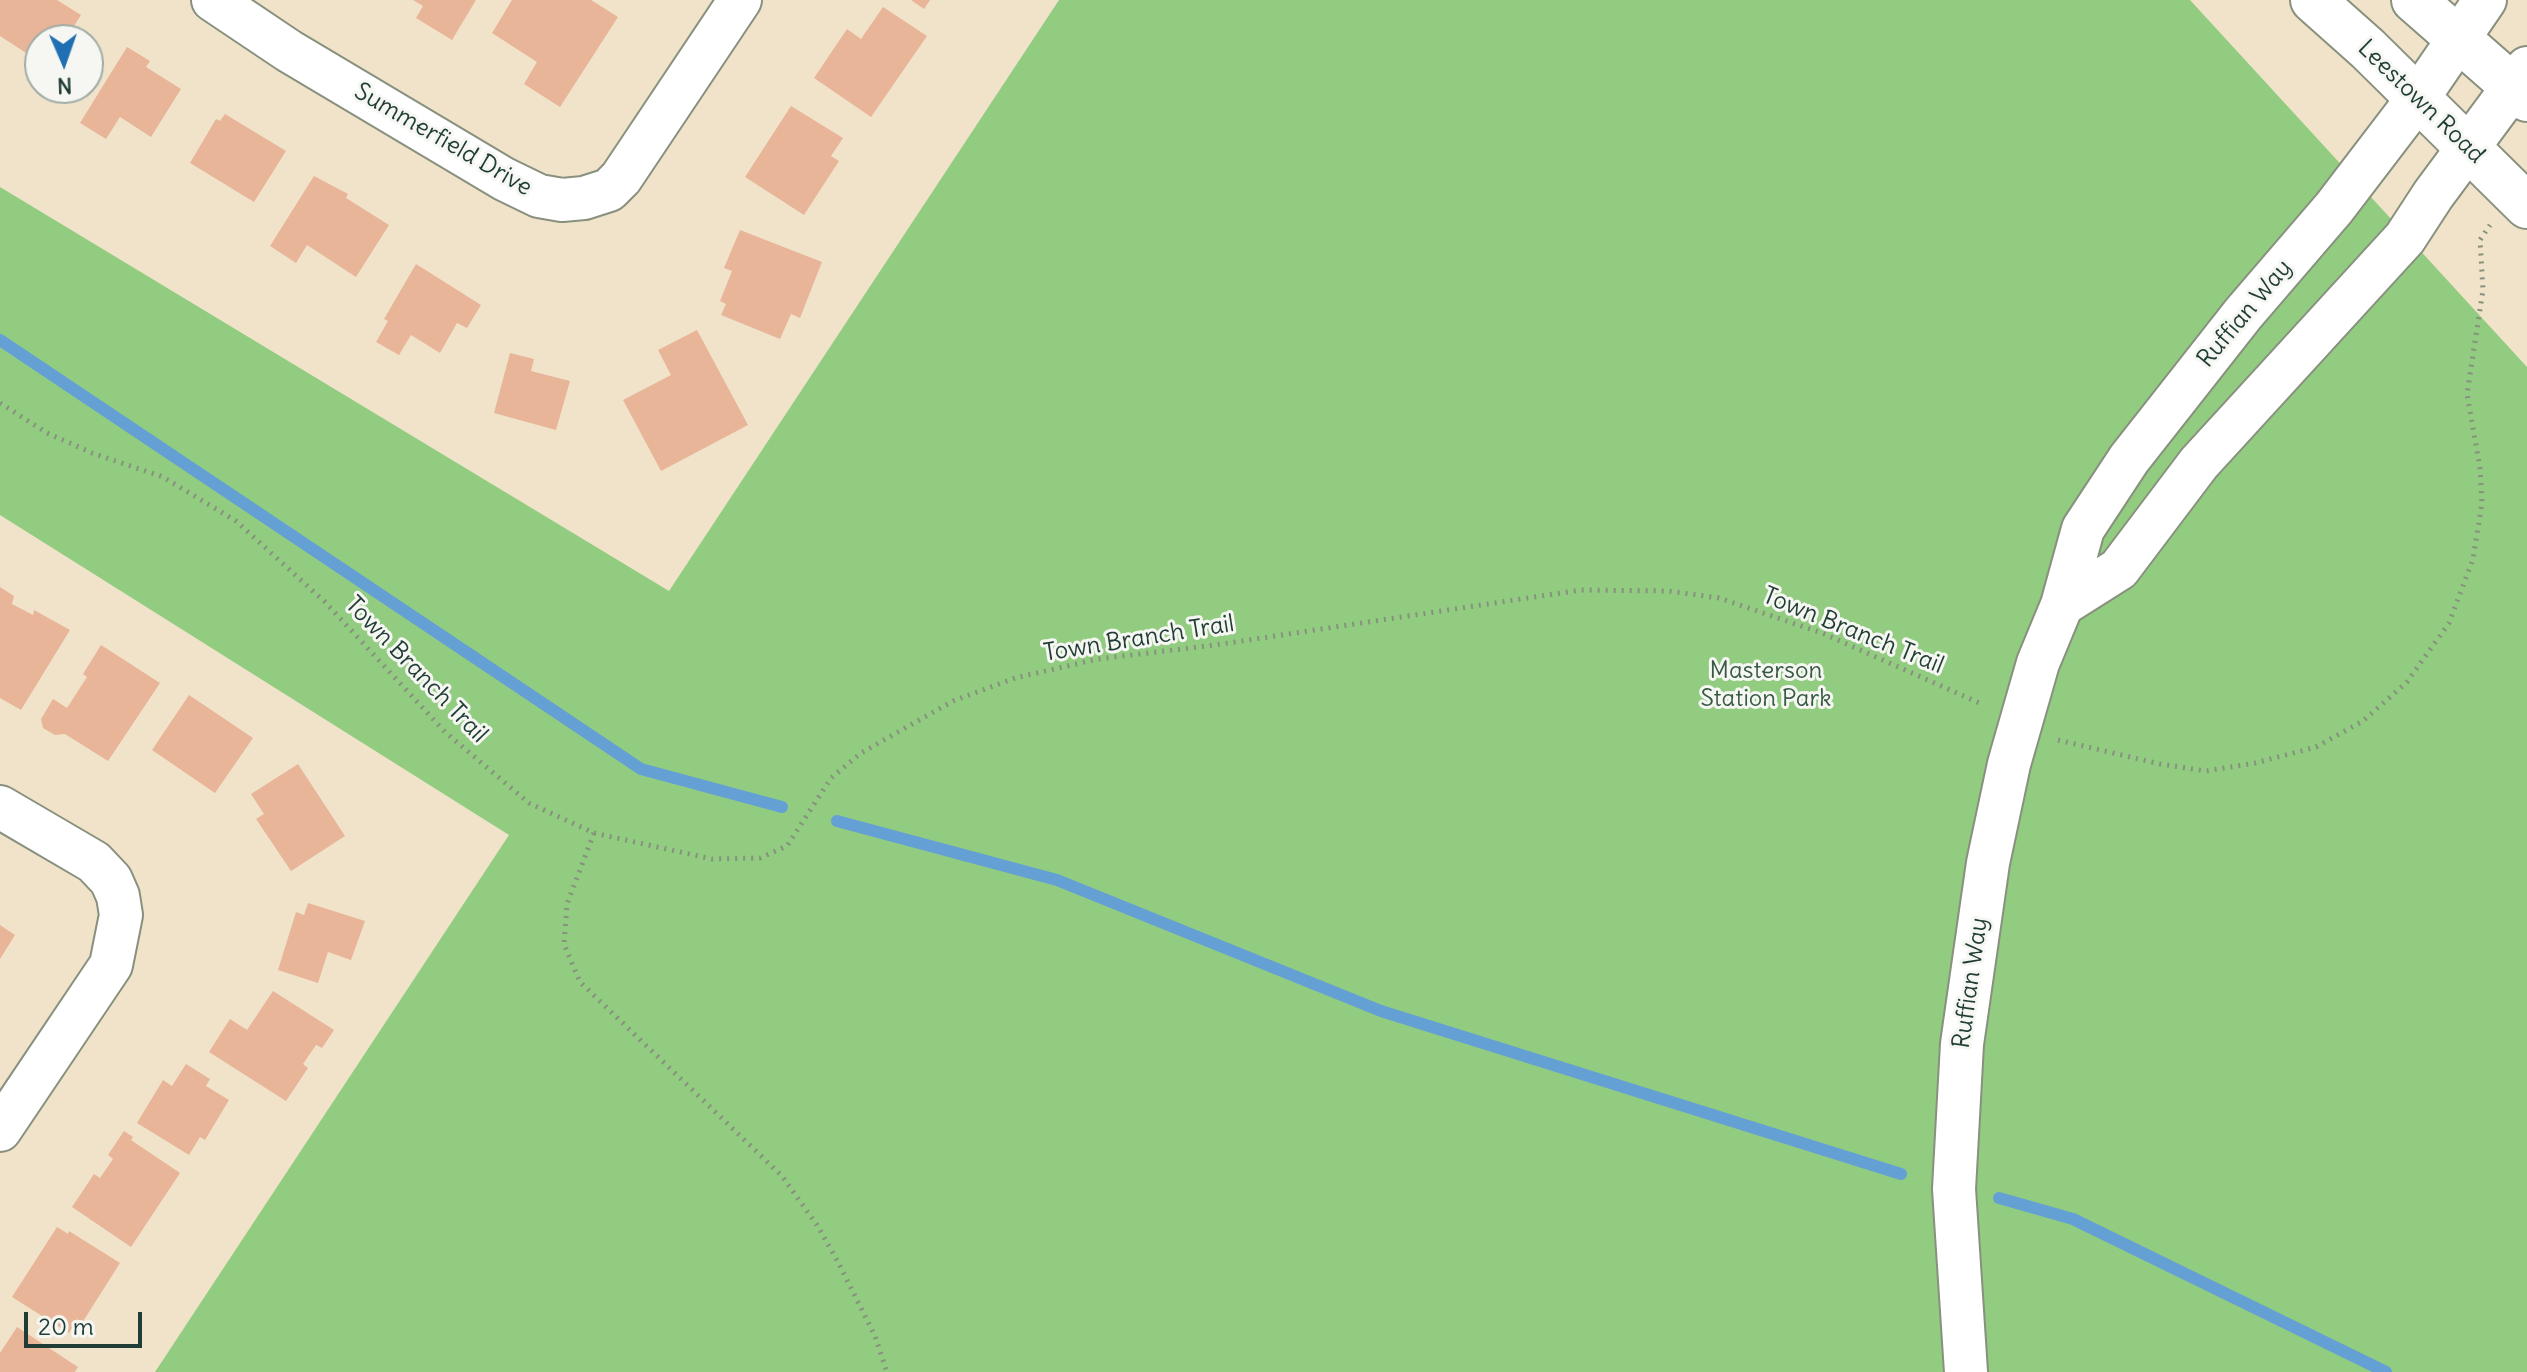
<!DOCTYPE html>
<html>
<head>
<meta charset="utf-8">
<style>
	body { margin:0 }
	#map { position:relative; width:2527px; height:1372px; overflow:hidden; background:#f0e3c9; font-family:Delius,sans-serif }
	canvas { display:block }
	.north { position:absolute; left:24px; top:24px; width:80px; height:80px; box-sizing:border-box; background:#f6f6f2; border:2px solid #a0aca6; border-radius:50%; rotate:178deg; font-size:22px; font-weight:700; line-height:32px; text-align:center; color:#1f3d34 }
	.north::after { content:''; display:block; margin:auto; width:28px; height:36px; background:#1f6fb2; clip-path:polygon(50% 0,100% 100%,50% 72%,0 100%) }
	.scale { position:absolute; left:24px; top:1312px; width:118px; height:36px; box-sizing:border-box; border:4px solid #1f3d34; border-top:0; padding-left:10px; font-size:24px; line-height:28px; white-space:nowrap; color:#1f3d34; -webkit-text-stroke:6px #f6f6f2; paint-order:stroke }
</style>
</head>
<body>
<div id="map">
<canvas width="2527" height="1372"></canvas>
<div class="north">N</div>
<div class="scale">20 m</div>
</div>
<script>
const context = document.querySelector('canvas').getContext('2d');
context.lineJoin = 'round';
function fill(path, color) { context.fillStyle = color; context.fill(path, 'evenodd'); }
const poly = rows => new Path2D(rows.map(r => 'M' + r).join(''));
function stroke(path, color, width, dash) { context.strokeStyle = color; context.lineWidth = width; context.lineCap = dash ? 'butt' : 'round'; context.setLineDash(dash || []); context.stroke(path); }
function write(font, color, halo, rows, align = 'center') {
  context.font = font + ' Delius,sans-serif'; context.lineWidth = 6; context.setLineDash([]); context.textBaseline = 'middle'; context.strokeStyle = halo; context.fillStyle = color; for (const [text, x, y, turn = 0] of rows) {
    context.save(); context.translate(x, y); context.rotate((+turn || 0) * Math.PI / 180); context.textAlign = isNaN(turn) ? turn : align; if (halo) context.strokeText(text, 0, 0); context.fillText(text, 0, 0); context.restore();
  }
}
const green = poly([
	[1059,0,2190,0,2527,367,2527,1372,155,1372,509,835,0,515,0,187,669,591]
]);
const stream = poly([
	[0,340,641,769,782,807],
	[837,821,1057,880,1381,1011,1901,1174],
	[1999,1198,2073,1219,2386,1372]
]);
const building = poly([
	[0,0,57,0,81,15,65,40,40,40,40,62,0,36],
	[413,0,476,0,452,40,416,18,423,6],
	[512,0,591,0,618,17,560,107,524,84,537,62,492,33],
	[911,0,930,0,924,9],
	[883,7,927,36,871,117,814,78,847,29,861,39],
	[127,47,150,61,146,67,181,89,151,137,120,117,106,139,80,123],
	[791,106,843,138,831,156,839,161,804,215,745,177],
	[225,114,286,151,254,202,190,163,216,119,220,121],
	[314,176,348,194,346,198,389,225,356,277,307,245,296,263,270,246],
	[740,230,822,262,800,318,791,314,780,339,721,315,726,304,720,301,732,271,724,268],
	[416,264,481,305,467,328,457,323,440,353,411,335,399,355,376,342,388,321,384,319],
	[697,330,748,425,661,471,623,400,671,375,658,350],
	[510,353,534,359,531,371,570,381,556,430,494,413],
	[0,587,14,596,12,604,33,615,34,610,70,630,21,710,0,698],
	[101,645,160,683,108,761,65,734,55,735,43,728,41,719,53,699,67,708,87,677,83,674],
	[189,695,253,738,215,793,152,750],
	[298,764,345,836,291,871,256,819,264,814,251,794],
	[308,903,365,921,351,960,328,952,318,983,278,970,296,912,304,915],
	[0,925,15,935,0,959],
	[273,991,334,1030,322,1048,316,1045,303,1064,308,1068,286,1101,209,1052,230,1019,247,1030],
	[186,1064,210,1079,206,1086,229,1100,205,1140,200,1137,189,1155,137,1123,163,1080,172,1086],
	[124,1131,133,1137,131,1140,180,1173,131,1247,72,1207,94,1174,100,1178,113,1159,108,1155],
	[57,1227,68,1234,69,1231,120,1263,82,1323,77,1319,69,1333,12,1297],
	[17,1327,78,1367,75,1372,0,1372,0,1353]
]);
const path = poly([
	[0,403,47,433,92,453,163,477,236,521,325,602,445,732,529,803,594,833,712,859,760,858,787,846,831,778,861,753,953,701,1015,678,1098,659,1215,645,1581,590,1668,591,1719,598,1822,633,1984,705],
	[2058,740,2160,764,2206,771,2255,763,2316,747,2363,721,2407,682,2449,623,2473,559,2482,503,2480,468,2467,394,2483,290,2480,240,2490,225],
	[594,833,567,904,564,944,580,982,782,1176,817,1225,838,1262,875,1336,887,1372]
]);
const minor = poly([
	[213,0,289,51,504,179,539,196,562,200,584,198,609,190,621,178,740,0],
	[2062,605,2119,569,2199,463,2405,238,2433,195,2527,68],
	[0,807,94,862,111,880,118,896,121,915,111,965,0,1130],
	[1966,1372,1954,1189,1962,1044,1988,863,2009,764,2038,663,2062,605,2083,529,2129,459,2243,314,2334,208,2418,98,2485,0]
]);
const primary = poly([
	[2313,0,2368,49,2527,206],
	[2414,0,2527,99]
]);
const streetNames = [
	["Leestown Road",2421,102,44],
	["Summerfield Drive",443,140,30],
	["Ruffian Way",2245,314,-50],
	["Town Branch Trail",1853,631,22],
	["Town Branch Trail",1139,639,-9],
	["Town Branch Trail",416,670,46],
	["Ruffian Way",1971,983,-82]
];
const parkNames = [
	["Masterson",1766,671],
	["Station Park",1766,699]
];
fill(green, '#91cc81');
stroke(stream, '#65a0d5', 12);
fill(building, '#e8b599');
stroke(minor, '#88907e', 46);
stroke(primary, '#88907e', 48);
stroke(path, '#88907e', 5, [2, 6]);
stroke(minor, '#fff', 42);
stroke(primary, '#fff', 44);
write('24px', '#1f3d34', '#f6f6f2', streetNames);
write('24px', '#365a43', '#f6f6f2', parkNames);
</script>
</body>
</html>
